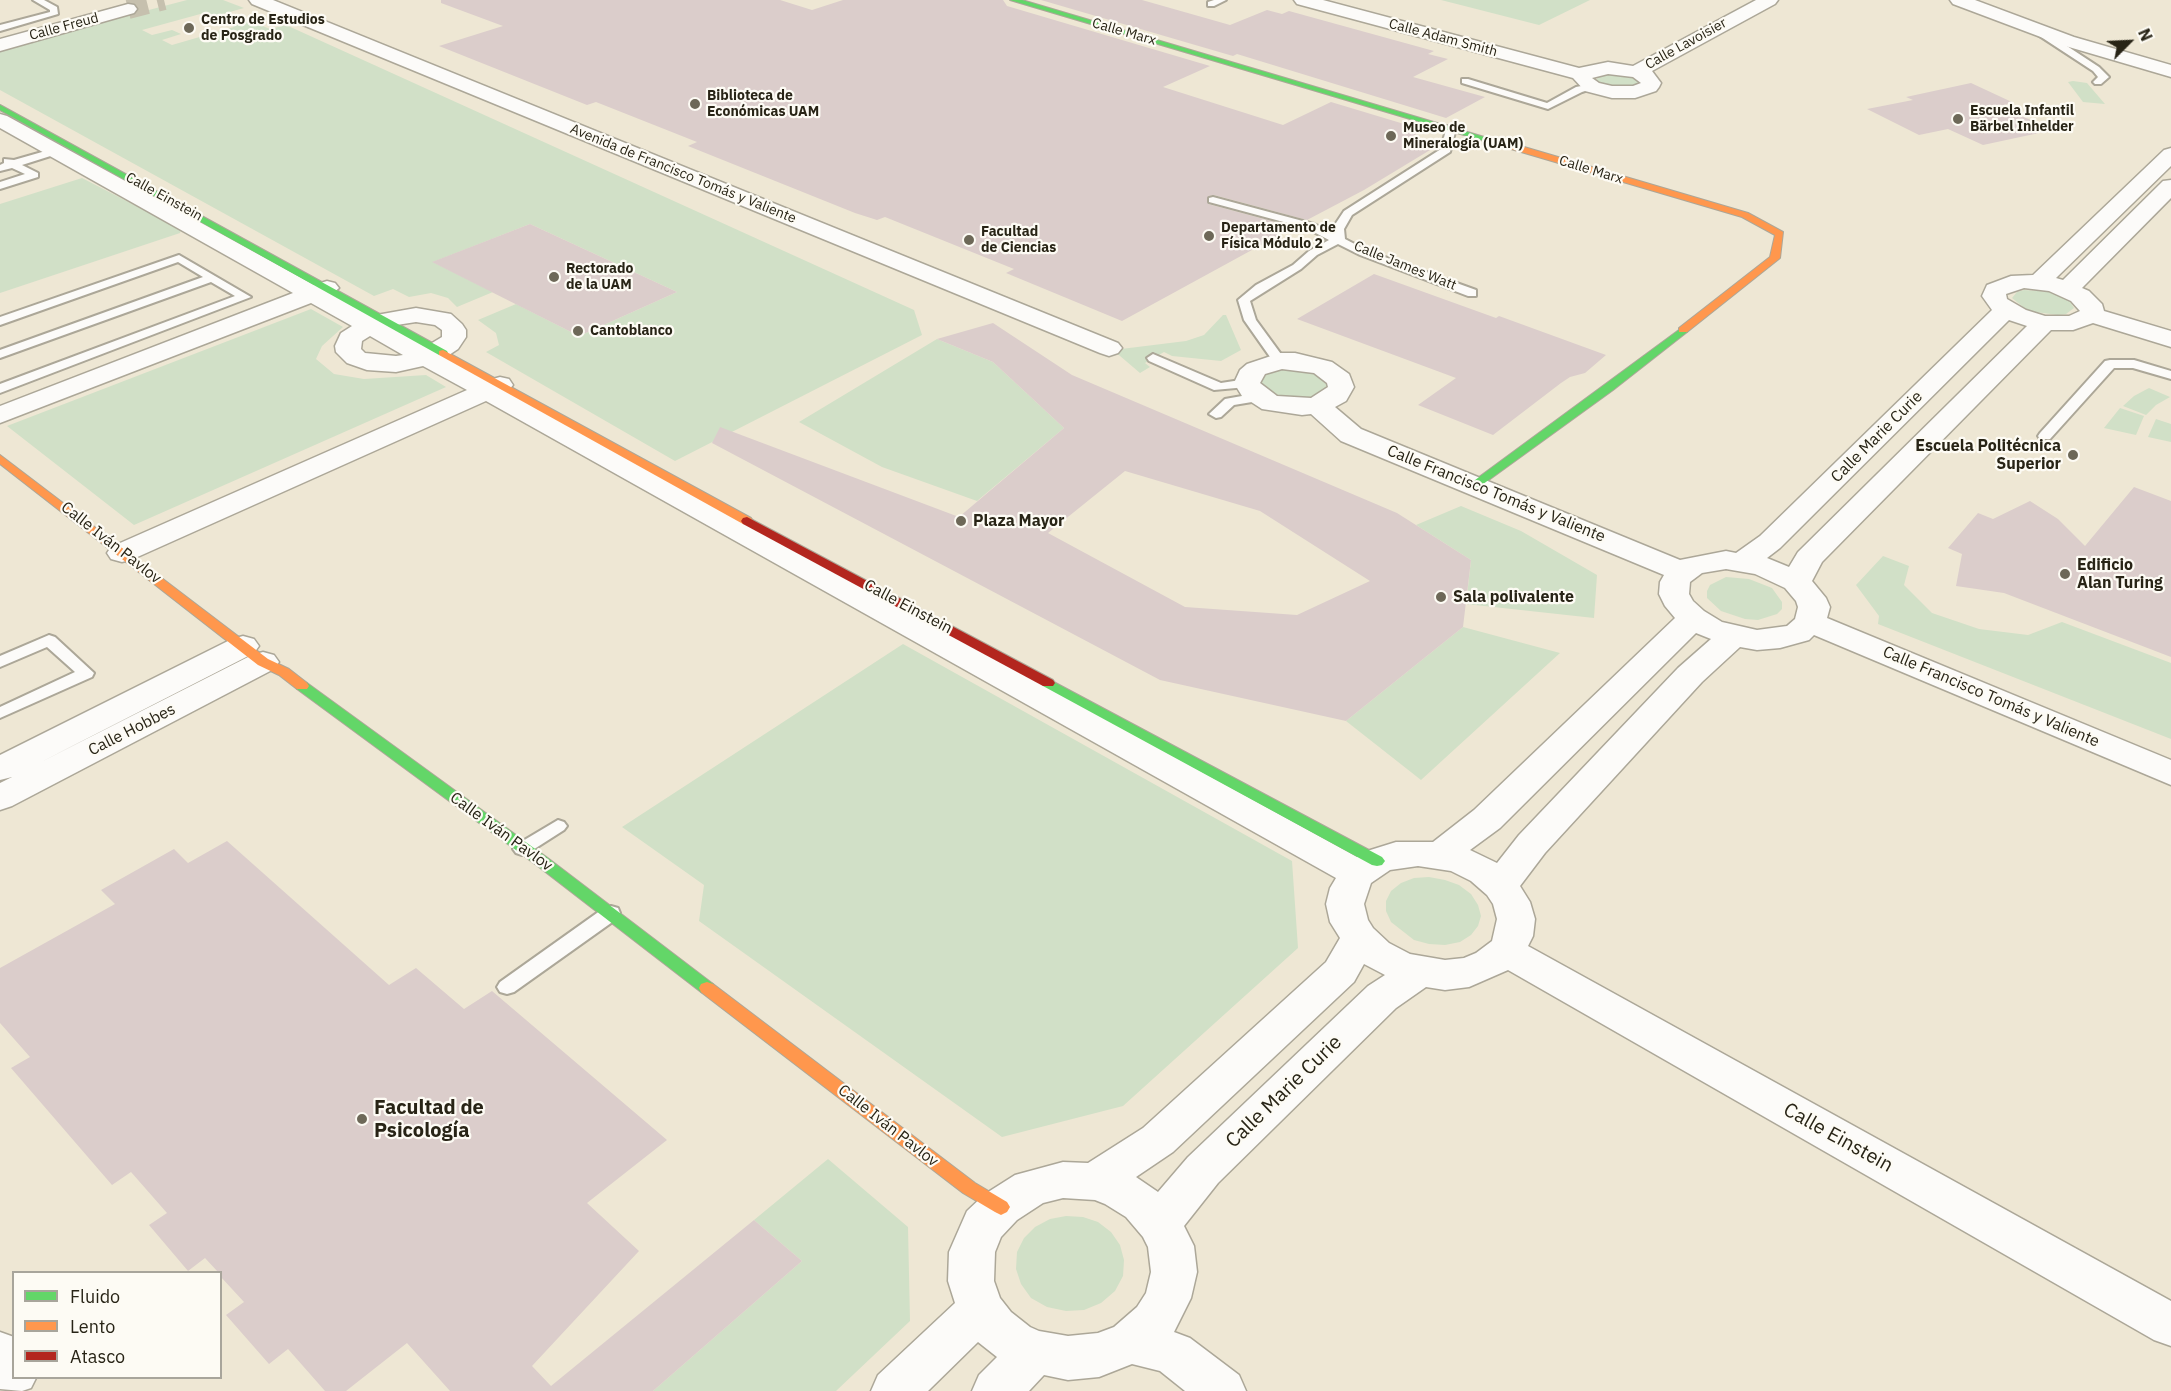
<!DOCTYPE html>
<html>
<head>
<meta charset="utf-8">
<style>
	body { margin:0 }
	#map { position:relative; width:2171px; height:1391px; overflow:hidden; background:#eee7d4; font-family:"IBM Plex Sans",sans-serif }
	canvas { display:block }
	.legend { position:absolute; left:12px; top:1271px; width:210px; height:108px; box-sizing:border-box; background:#fdfbf4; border:2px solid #a8a59b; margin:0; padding:8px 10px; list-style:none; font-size:18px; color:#282416 }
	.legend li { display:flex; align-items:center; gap:12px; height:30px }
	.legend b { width:30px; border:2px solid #a8a59b }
	.north { position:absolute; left:2099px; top:12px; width:60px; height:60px; -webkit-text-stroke:4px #fdfbf4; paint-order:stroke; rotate:66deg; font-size:16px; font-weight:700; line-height:24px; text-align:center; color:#282416 }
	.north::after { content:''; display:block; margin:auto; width:21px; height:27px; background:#282416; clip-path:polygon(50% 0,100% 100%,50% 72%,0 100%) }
</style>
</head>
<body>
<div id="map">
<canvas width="2171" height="1391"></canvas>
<ul class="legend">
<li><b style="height:8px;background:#63d668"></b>Fluido</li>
<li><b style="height:8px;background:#ff974d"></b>Lento</li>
<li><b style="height:8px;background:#b3261e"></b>Atasco</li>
</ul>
<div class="north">N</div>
</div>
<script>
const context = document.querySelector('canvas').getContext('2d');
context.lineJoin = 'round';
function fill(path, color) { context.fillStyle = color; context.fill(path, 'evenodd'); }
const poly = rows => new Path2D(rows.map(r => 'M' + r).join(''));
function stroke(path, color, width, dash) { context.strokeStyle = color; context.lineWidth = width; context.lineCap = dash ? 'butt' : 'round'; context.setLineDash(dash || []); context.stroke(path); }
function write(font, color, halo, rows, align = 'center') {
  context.font = font + ' "IBM Plex Sans",sans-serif'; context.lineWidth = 4.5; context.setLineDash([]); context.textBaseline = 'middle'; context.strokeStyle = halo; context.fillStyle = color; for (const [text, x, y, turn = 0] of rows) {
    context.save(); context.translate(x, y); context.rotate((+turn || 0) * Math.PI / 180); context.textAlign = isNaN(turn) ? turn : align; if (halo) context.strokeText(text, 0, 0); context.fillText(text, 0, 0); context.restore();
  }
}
const green = poly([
	[187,0,223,0,244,8,212,17,204,13,142,30,152,35,172,30,181,34,162,40,172,45,234,27,227,23,243,18,270,29,286,25,914,310,922,335,675,461,486,352,499,345,496,333,478,320,516,304,579,336,677,292,530,224,433,262,493,292,457,307,448,298,431,293,409,297,393,289,374,296,0,90,0,49],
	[1441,0,1590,0,1539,25],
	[1602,73,1633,76,1639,81,1639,83,1631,87,1603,85,1596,80],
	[2073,81,2087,83,2105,104,2083,102,2068,82],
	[82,178,181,229,180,233,0,293,0,204],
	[2024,290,2052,292,2069,300,2074,308,2066,314,2058,315,2028,311,2012,298,2017,292],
	[311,309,343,327,322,346,316,359,334,374,364,379,426,375,446,387,134,525,7,426],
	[1223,315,1226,315,1241,350,1221,361,1172,356,1164,352,1145,363,1150,367,1140,373,1113,350,1186,341,1204,335],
	[937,339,993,362,1064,428,977,501,882,467,799,422],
	[1278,368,1311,370,1326,380,1328,387,1324,393,1307,400,1284,400,1260,387,1259,381,1262,376],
	[2149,388,2170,397,2156,405,2146,415,2123,406,2134,396],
	[2120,408,2144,416,2136,435,2104,428],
	[2156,419,2171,424,2171,442,2148,437],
	[1461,506,1521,531,1597,575,1594,618,1466,604,1471,560,1416,525],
	[1883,556,1909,566,1904,585,1932,613,1979,629,2028,635,2062,622,2171,663,2171,739,1878,624,1879,616,1856,585],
	[1726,577,1749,579,1772,588,1782,602,1782,609,1777,614,1758,620,1745,619,1721,611,1707,598,1707,591,1710,585],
	[1463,627,1560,653,1421,780,1346,721],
	[903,644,1292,861,1298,948,1123,1106,1002,1137,699,921,704,885,622,827],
	[1429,877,1445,880,1459,885,1471,894,1478,905,1481,916,1478,926,1471,935,1460,942,1445,945,1429,944,1414,940,1391,922,1386,911,1386,901,1391,891,1401,883,1414,878],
	[828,1159,908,1227,910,1321,836,1391,653,1391,802,1261,754,1220],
	[1066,1216,1083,1217,1098,1222,1111,1232,1120,1245,1124,1260,1123,1276,1115,1291,1101,1303,1084,1310,1066,1311,1047,1307,1031,1298,1021,1284,1016,1269,1017,1252,1024,1238,1035,1227,1050,1219]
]);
const building = poly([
	[441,0,780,0,812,10,843,0,1003,0,1007,6,1210,66,1163,87,1283,125,1331,102,1424,130,1413,136,1440,144,1364,190,1307,220,1214,195,1208,196,1208,204,1294,227,1122,321,1006,273,1014,269,885,217,877,220,855,213,688,146,697,142,596,102,587,105,439,46,503,26,441,3],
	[1041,0,1142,0,1230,25,1267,10,1282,14,1289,11,1434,51,1428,54,1448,59,1413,77,1485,97,1446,118,1237,54,1233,56],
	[1971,83,2014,103,1999,106,2053,130,1983,145,1948,129,1919,135,1867,109,1913,100,1906,97],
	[530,224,677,292,579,336,432,262],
	[1374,274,1496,318,1499,316,1606,355,1585,373,1570,377,1561,383,1493,435,1418,405,1456,378,1297,319],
	[993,323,1072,375,1397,513,1471,560,1463,627,1346,721,1160,680,712,443,720,427,959,517,1064,428,993,362,937,339],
	[1125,471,1260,511,1370,581,1297,615,1185,607,1048,533],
	[2134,487,2171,501,2171,657,2004,593,1956,586,1962,554,1948,548,1978,513,1993,519,2030,501,2058,519,2085,546],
	[227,841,389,985,416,968,464,1009,492,991,667,1140,587,1203,639,1251,532,1366,551,1386,754,1220,802,1261,653,1391,450,1391,407,1343,346,1391,325,1391,288,1349,269,1364,226,1315,244,1302,220,1276,220,1272,218,1272,205,1258,188,1271,149,1225,167,1213,131,1172,112,1185,11,1068,30,1057,0,1023,0,968,115,904,101,890,174,849,188,863]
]);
const streetTunnel = poly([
	[128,9,164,0]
]);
const lane = poly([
	[33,0,44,0,57,7,58,14,0,31,0,25,50,12,50,10,33,0],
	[1214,0,1226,0,1214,6,1208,6,1208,2,1214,0],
	[2035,29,2041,29,2099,67,2109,77,2101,84,2095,84,2093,82,2098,77,2093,71,2035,33,2035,29],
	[1462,79,1468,79,1547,103,1576,87,1592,84,1597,87,1582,92,1548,109,1462,83,1462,79],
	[1447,126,1456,128,1450,152,1352,215,1344,229,1345,239,1368,251,1476,290,1476,296,1468,296,1360,255,1338,244,1317,255,1301,269,1250,301,1256,320,1286,361,1280,365,1275,364,1244,320,1238,300,1256,285,1293,265,1309,251,1329,240,1306,228,1209,202,1209,198,1213,197,1314,224,1333,233,1332,229,1344,211,1441,149,1447,126],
	[56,148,61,151,60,153,22,165,38,173,38,177,0,189,0,182,25,174,12,168,0,171,0,165,4,163,4,159,14,160,56,148],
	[179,255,251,297,0,393,0,384,235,296,211,282,0,358,0,350,203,277,178,262,0,325,0,317,179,255],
	[1153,354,1221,383,1247,379,1254,383,1247,387,1214,390,1149,361,1147,358,1153,354],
	[2110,360,2134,360,2171,371,2171,379,2133,368,2114,368,2050,439,2040,439,2038,436,2040,433,2105,361,2110,360],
	[1259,393,1264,394,1266,397,1264,400,1234,405,1221,417,1216,418,1209,414,1225,399,1259,393],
	[49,635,55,637,94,673,92,677,0,718,0,707,75,672,47,647,0,667,0,656,49,635],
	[558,820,564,822,567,826,564,830,528,853,522,855,516,853,513,849,516,845,558,820],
	[611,906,618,908,620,913,618,918,514,992,507,994,500,992,497,987,500,982,604,908,611,906]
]);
const street = poly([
	[249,0,273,0,1118,343,1122,348,1118,353,1109,356,1100,353,252,4,249,0],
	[1294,0,1323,0,1579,68,1608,62,1633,66,1756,0,1778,0,1775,4,1652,71,1661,83,1659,87,1656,91,1635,98,1612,98,1585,91,1573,78,1297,4,1294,0],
	[1608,74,1633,77,1641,83,1633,86,1612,86,1599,83,1592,78,1608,74],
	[1950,0,1975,0,2074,37,2171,65,2171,77,2062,45,1953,4,1950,0],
	[128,4,134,5,137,9,134,13,0,51,0,39,128,4],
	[0,114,7,116,314,285,327,281,335,283,339,288,332,294,371,316,416,308,451,314,462,324,466,330,466,337,458,349,446,357,489,380,500,377,509,379,513,385,508,391,1357,857,1364,852,1396,842,1433,842,1474,810,1675,618,1665,606,1659,594,1660,582,1664,575,1341,441,1311,414,1302,415,1262,409,1242,396,1234,383,1240,370,1247,364,1280,353,1295,353,1332,362,1349,374,1354,387,1346,401,1335,407,1361,429,1680,560,1726,551,1736,553,1760,536,1992,310,1982,296,1987,285,2011,276,2033,275,2164,150,2171,148,2171,166,2056,278,2063,280,2163,181,2171,180,2171,198,2082,288,2089,291,2102,304,2104,311,2171,331,2171,347,2093,323,2073,330,2051,330,1822,562,1812,581,1826,598,1830,607,1827,618,2171,760,2171,785,1814,635,1809,640,1780,648,1757,650,1740,647,1702,682,1545,853,1520,886,1530,902,1535,919,1533,936,1528,946,2171,1301,2171,1346,2154,1340,1508,970,1469,987,1445,990,1426,987,1396,1008,1218,1183,1184,1226,1194,1246,1197,1272,1191,1298,1174,1332,1190,1338,1239,1375,1246,1391,1185,1391,1160,1371,1132,1364,1099,1377,1068,1380,1044,1375,1029,1391,972,1391,979,1375,997,1357,978,1342,928,1391,871,1391,878,1375,955,1303,948,1281,949,1252,967,1211,985,1194,1015,1175,1063,1162,1088,1163,1143,1128,1326,962,1340,938,1330,922,1326,904,1330,888,1336,878,486,401,133,559,122,562,111,559,107,553,111,547,467,390,423,366,396,372,367,370,347,363,336,352,335,346,341,333,352,326,311,303,0,423,0,406,293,293,0,128,0,114],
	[2024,288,2049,291,2071,301,2080,311,2069,316,2045,316,2026,310,2007,299,2006,294,2024,288],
	[2009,320,2027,326,1798,552,1789,567,1767,558,1780,548,2009,320],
	[416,322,435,325,442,330,442,337,427,346,390,326,416,322],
	[370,336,403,355,396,356,365,353,361,349,362,341,370,336],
	[1282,369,1314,373,1327,383,1328,387,1311,398,1277,396,1260,383,1265,374,1282,369],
	[1726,569,1755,574,1785,588,1796,601,1798,607,1795,619,1787,626,1757,630,1722,622,1704,611,1693,601,1689,594,1690,582,1702,573,1726,569],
	[1696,633,1711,639,1678,668,1519,835,1497,863,1470,850,1500,828,1696,633],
	[1418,866,1451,871,1471,881,1487,895,1493,904,1497,919,1492,941,1476,953,1464,958,1445,960,1410,954,1389,943,1373,928,1368,920,1364,904,1371,883,1390,870,1418,866],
	[1364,964,1385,975,1368,986,1188,1157,1158,1192,1136,1177,1173,1152,1354,982,1364,964],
	[1063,1198,1095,1200,1105,1204,1126,1217,1143,1237,1148,1247,1151,1272,1146,1293,1137,1307,1114,1327,1098,1333,1068,1336,1039,1331,1030,1327,1011,1312,1000,1298,994,1281,995,1252,1001,1237,1017,1220,1043,1203,1063,1198],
	[243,636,254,639,259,646,254,653,39,763,252,655,263,652,274,655,279,662,274,669,12,806,0,810,0,783,12,777,0,780,0,755,232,639,243,636],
	[0,1332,14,1337,14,1378,36,1378,31,1388,22,1391,0,1389,0,1332]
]);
const fast = poly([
	[1010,0,1022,0,1518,147,1511,149,1010,0],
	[0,105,447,351,448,353,447,355,439,355,0,110,0,105],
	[1683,327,1688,330,1687,332,1613,390,1479,487,1471,487,1469,485,1471,483,1683,327],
	[1048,679,1382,857,1385,861,1382,865,1377,866,1372,865,1043,686,1041,683,1043,680,1048,679],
	[302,682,307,683,549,859,713,984,715,988,713,992,707,994,701,992,539,867,297,689,295,686,297,683,302,682]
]);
const slow = poly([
	[1514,144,1748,213,1783,232,1780,258,1687,332,1679,332,1679,328,1770,257,1775,235,1742,217,1511,149,1510,147,1514,144],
	[443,350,751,518,753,521,747,525,743,524,439,355,439,351,443,350],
	[0,455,268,659,289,669,307,683,309,686,307,689,297,689,279,675,258,665,0,464,0,455],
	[707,982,713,984,975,1183,1007,1202,1010,1207,1007,1212,1001,1215,995,1212,963,1193,701,992,699,988,701,984,707,982]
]);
const jam = poly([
	[747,517,1053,680,1055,683,1053,686,1043,686,743,524,741,521,743,518,747,517]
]);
const markers = [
	[189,28,6,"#6d6858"],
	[695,104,6,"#6d6858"],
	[1958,119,6,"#6d6858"],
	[1391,136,6,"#6d6858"],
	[1209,236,6,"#6d6858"],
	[969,240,6,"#6d6858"],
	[554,277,6,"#6d6858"],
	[578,331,6,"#6d6858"],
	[2073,455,6,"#6d6858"],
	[961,521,6,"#6d6858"],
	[2065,574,6,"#6d6858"],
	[1441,597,6,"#6d6858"],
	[362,1119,6,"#6d6858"]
];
const farPoinames = [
	["Centro de Estudios",201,20],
	["de Posgrado",201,36],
	["Biblioteca de",707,96],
	["Económicas UAM",707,112],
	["Escuela Infantil",1970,111],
	["Bärbel Inhelder",1970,127],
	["Museo de",1403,128],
	["Mineralogía (UAM)",1403,144],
	["Departamento de",1221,228],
	["Física Módulo 2",1221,244],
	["Facultad",981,232],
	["de Ciencias",981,248],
	["Rectorado",566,269],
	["de la UAM",566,285],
	["Cantoblanco",590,331]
];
const farStreetnames = [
	["Calle Freud",64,27,-15],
	["Calle Marx",1124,32,16],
	["Calle Adam Smith",1443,38,15],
	["Calle Lavoisier",1686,44,-29],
	["Calle Marx",1591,170,17],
	["Avenida de Francisco Tomás y Valiente",683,174,22],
	["Calle Einstein",164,197,29],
	["Calle James Watt",1405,266,22]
];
const streetNames = [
	["Calle Marie Curie",1877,437,-45],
	["Calle Francisco Tomás y Valiente",1496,494,22],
	["Calle Iván Pavlov",111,543,38],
	["Calle Einstein",908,607,28],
	["Calle Francisco Tomás y Valiente",1991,697,23],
	["Calle Hobbes",132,730,-27],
	["Calle Iván Pavlov",501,832,36],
	["Calle Iván Pavlov",888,1126,38]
];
const poiNames = [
	["Escuela Politécnica",2061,446,"right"],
	["Superior",2061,464,"right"],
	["Plaza Mayor",973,521],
	["Edificio",2077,565],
	["Alan Turing",2077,583],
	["Sala polivalente",1453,597]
];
const nearStreetnames = [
	["Calle Marie Curie",1284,1092,-44],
	["Calle Einstein",1838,1138,29]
];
const nearPoinames = [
	["Facultad de",374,1108],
	["Psicología",374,1131]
];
fill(green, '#d1e0c7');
fill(building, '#dbcdcb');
stroke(streetTunnel, '#c6c0ae', 20, [20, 10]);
stroke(lane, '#aca798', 4);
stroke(street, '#aca798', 3);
stroke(fast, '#aca798', 2);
stroke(slow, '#aca798', 2);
stroke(jam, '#aca798', 2);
fill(lane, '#fcfbf9');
fill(street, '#fcfbf9');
fill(fast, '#63d668');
fill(slow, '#ff974d');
fill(jam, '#b3261e');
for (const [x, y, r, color] of markers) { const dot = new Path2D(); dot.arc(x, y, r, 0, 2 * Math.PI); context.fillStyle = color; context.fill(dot); stroke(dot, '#fdfbf4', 2); }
write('bold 14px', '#282416', '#fdfbf4', farPoinames, 'left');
write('14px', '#282416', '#fdfbf4', farStreetnames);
write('16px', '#282416', '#fdfbf4', streetNames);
write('bold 16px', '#282416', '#fdfbf4', poiNames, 'left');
write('20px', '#282416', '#fdfbf4', nearStreetnames);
write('bold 20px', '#282416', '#fdfbf4', nearPoinames, 'left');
</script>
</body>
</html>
